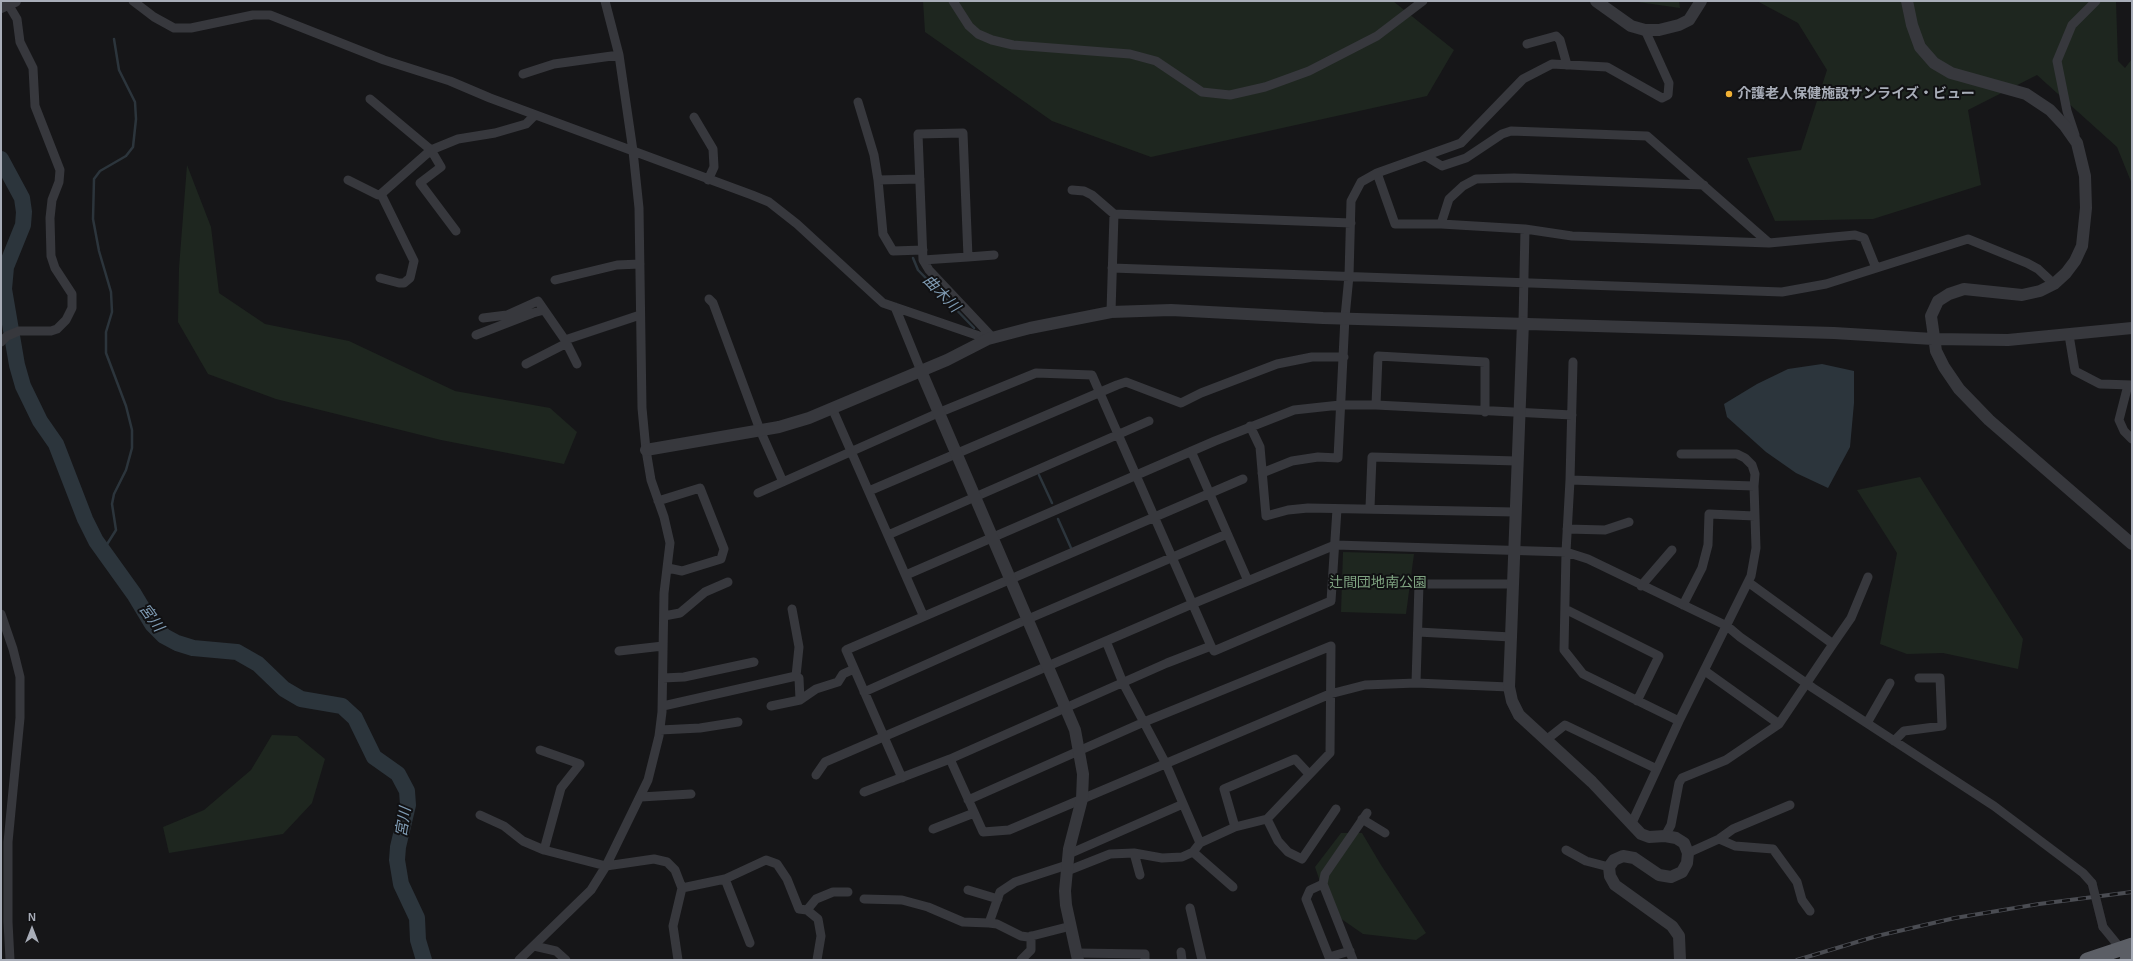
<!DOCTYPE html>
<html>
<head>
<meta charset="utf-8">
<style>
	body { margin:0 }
	#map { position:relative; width:2133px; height:961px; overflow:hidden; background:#161618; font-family:Helvetica,sans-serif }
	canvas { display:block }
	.frame { position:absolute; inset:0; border:2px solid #a8adb8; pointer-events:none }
	.north { position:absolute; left:12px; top:909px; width:40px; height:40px; -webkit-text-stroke:3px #111113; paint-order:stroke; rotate:0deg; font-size:11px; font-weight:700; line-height:16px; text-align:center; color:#a8adb8 }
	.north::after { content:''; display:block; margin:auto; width:14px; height:18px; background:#a8adb8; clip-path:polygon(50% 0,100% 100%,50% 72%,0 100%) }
</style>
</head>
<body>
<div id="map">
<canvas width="2133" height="961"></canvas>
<div class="frame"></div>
<div class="north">N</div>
</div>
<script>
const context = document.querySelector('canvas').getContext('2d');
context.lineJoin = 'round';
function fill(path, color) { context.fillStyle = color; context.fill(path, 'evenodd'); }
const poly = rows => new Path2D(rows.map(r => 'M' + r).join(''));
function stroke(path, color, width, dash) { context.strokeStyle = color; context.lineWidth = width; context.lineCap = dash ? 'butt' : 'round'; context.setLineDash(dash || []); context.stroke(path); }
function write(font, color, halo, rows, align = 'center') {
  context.font = font + ' Helvetica,"Noto Sans JP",sans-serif'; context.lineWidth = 4; context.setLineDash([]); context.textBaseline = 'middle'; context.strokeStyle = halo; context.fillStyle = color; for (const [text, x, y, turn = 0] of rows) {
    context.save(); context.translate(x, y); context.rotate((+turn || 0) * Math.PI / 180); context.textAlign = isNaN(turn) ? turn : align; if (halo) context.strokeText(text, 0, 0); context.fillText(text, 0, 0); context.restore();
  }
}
const green = poly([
	[923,1,1393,1,1454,50,1427,96,1151,157,1052,121,925,32],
	[1631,1,1679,1,1680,8],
	[1757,1,2116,1,2118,61,2125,68,2132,59,2132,184,2117,147,2037,75,1968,110,1981,185,1873,219,1775,221,1747,158,1801,150,1827,70,1798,23],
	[187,165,211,227,219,293,265,324,349,341,455,391,550,408,577,432,564,464,441,440,276,399,208,374,178,322,179,268],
	[1920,477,2023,639,2018,669,1943,653,1907,654,1880,644,1897,553,1857,490],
	[1343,552,1414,554,1406,614,1341,612],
	[272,735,297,736,325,759,312,803,283,834,169,853,163,827,204,810,251,770],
	[1341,833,1362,833,1381,865,1426,933,1416,940,1363,934,1330,911,1315,867]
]);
const water = poly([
	[1822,364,1854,371,1854,403,1850,447,1828,488,1796,473,1766,452,1727,417,1724,404,1757,384,1788,369]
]);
const stream = poly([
	[913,258,918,270,974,328],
	[1039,475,1052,503],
	[1058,519,1071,548],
	[104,549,116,530,112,504,114,494,126,470,132,448,132,430,126,406,106,353,106,332,112,312,111,292,99,251,93,219,94,179,100,171,126,156,133,147,136,119,135,102,119,70,114,39]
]);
const river = poly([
	[1,159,22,198,24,212,23,225,6,267,4,289,17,365,23,386,40,421,56,444,85,519,96,541,134,594,152,624,164,636,177,643,193,648,237,652,258,664,284,689,301,699,342,706,355,718,374,757,398,774,407,791,408,805,398,847,397,860,401,884,417,918,418,940,424,960]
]);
const minor = poly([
	[133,1,154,17,174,28,191,28,253,15,270,15,384,60,450,81,490,98,752,195,769,202,797,224,883,303,988,339],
	[953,1,969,26,978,34,992,40,1013,45,1130,54,1156,61,1202,92,1230,95,1265,87,1309,71,1377,36,1423,1],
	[1527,44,1556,36,1560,40,1567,65],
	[523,74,554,64,619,55],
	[370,99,431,150,381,194,414,261,410,278,404,283,399,283,380,278],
	[858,102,874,155,878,180],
	[694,117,713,149,714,167,708,180],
	[2075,135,2067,111,2057,61,2072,25,2096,1],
	[1427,157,1442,166,1466,158,1502,134,1511,131,1647,136,1769,243],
	[1377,173,1395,224,1441,224,1525,229,1572,236,1769,243,1855,235,1864,238,1876,268],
	[920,179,878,180,883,234,893,251,923,250],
	[348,180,378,195,381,194],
	[1072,190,1084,191,1092,195,1114,214],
	[1441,224,1449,199,1463,186,1476,179,1514,178,1704,185],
	[456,231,420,183,441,167,431,150,458,139,495,133,526,124,535,115],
	[968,257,994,255],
	[923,260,968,257,963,133,918,134,923,260,929,270,993,338],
	[1112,268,1782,292,1826,284,1968,239,2027,263,2038,269,2054,284],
	[555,280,617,265,640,264],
	[709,299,713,303,760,430,783,482],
	[895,307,921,371],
	[1111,312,1114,214,1351,223],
	[483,318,507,315,538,301,565,340,640,315],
	[1523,322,1525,229],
	[476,335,533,313,544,310],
	[2069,335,2075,371,2100,384,2132,385],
	[565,340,577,364],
	[1,342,7,336,19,331,51,331,57,329,66,320,72,308,72,294,55,268,51,256,50,218,52,200,59,182,60,170,35,106,33,68,20,42,17,19,8,4],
	[1573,362,1570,480,1566,552,1564,650,1583,674,1679,721],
	[526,364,567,343],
	[2128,385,2119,420,2124,431,2132,439],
	[1376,405,1378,356,1485,362,1485,412],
	[832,408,923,615],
	[1250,426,1260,447,1266,516,1288,510,1308,508,1515,512],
	[1191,451,1248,581],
	[1681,454,1737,454,1745,458,1752,465,1755,474,1754,486],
	[1262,473,1292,461,1318,457,1338,458,1345,317,1349,276,1351,201,1361,182,1377,173,1461,143,1523,79,1552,64,1607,67,1662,98,1668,95,1669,83,1645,30],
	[1570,480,1754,486,1756,548,1751,576,1679,721,1631,825],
	[869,491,1117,385,1126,382,1181,403,1201,393,1277,364,1312,357,1344,357],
	[758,493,938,413,1036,373,1092,375,1211,646],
	[658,501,700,488,724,549,721,559,682,571,668,568],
	[1370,508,1372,457,1517,461],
	[1567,529,1605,530,1629,522],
	[888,535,1149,421],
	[906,575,1215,441,1294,410,1340,405,1376,405,1572,415],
	[1641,586,1672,550],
	[1683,605,1702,568,1708,545,1709,514,1755,516],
	[792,609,799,647,796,676],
	[1565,609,1659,656,1637,701],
	[1,614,13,649,20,677,20,718,8,842,8,922,10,960],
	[664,616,680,613,705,592,728,582],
	[1418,632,1511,637],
	[1106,641,1123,683,1166,764,1200,843],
	[1833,644,1851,618,1868,577],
	[619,651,663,646],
	[1705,671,1779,724],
	[663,678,684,677,754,662],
	[1416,683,1419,584,1513,584],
	[864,692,1028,619,1227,534],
	[663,706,796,676,799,678,800,700],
	[771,706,800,700,816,689,838,682,843,674,854,669],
	[1867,723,1890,683],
	[660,730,700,728,738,722],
	[1546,740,1565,725,1657,769],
	[1894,741,1904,731,1942,726,1940,678,1919,678],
	[540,750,580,764,561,788,544,850,606,866,654,859,667,862,675,870,682,888,673,926,678,960],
	[950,759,983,832,1009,830,1330,694,1365,685,1416,683,1509,687],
	[816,775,825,762,1192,604,1335,545,1566,552,1588,559,1727,626,1740,637,1813,688,1994,806,2083,873,2092,883],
	[902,778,846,650,1243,479],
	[864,792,950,759,1167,663,1211,646,1214,651,1331,601,1337,509],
	[641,797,691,794],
	[968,800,1144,722,1331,646,1330,753,1267,819,1235,827,1200,843,1193,852,1182,857,1162,858,1134,853,1110,854,1067,871],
	[480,815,504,826,523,841,544,850],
	[1267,819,1278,841,1288,852,1302,859,1336,809],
	[1362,819,1385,833],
	[1235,827,1224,789,1295,759,1309,774],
	[933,829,974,813],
	[1665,836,1671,825,1679,783,1682,778,1726,760,1779,724,1833,644,1748,582],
	[1719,839,1735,846,1773,849,1797,882,1802,900,1810,911],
	[1566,850,1586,861,1609,867],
	[1193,852,1233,887],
	[1134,853,1140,875],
	[1688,853,1719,839,1733,829,1790,805],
	[1069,854,1183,804],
	[725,879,750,943],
	[1323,884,1310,890,1306,899,1329,957,1350,951],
	[682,888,725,879,766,860,777,864,787,879,799,909,807,910,818,919,821,936,817,960],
	[968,890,998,899],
	[864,899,902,900,928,907,963,922,989,923,1000,892,1015,882,1067,865],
	[1190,908,1202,960],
	[807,910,816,899,833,892,848,892],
	[989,923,997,924,1021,936,1028,937,1071,926],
	[2103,927,2121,949],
	[534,946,556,951,566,960],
	[1181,952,1182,960],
	[1076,953,1145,954,1145,960],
	[519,960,591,890,606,866,648,780,659,736,662,712,664,593,670,543,664,517,651,480,646,450,642,408,639,208,633,151,619,55,605,1],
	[1021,960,1031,950,1031,936],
	[1353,960,1323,884,1325,874,1367,813]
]);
const tertiary = poly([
	[1596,1,1631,26,1645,30,1659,30,1679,25,1689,20,1701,1],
	[1907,1,1912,25,1920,47,1934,63,1951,73,2026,94,2050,110,2065,126,2077,143,2085,176,2086,208,2082,246,2075,261,2066,273,2054,284,2040,291,2022,295,1964,289,1949,294,1938,301,1931,316,1936,351,1944,367,1959,389,1989,420,2132,544],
	[1,7,15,1],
	[1523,322,1511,637,1509,687,1512,701,1519,715,1592,782,1641,834,1649,837,1665,836,1676,838,1684,843,1688,853,1687,863,1682,872,1671,877,1659,875,1634,858,1623,856,1614,860,1609,867,1610,876,1615,885,1672,926,1679,936,1680,960],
	[921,371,1075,730,1083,774,1082,799,1069,849,1065,891,1066,905,1078,960],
	[646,450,779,427,809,418,947,360,988,339,1030,328,1111,312,1171,310,1323,318,1834,333,1933,339,2008,340,2132,328]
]);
const trunk = poly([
	[2087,960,2132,945],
	[2127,960,2132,958]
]);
const rail = poly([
	[1797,960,1877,936,1955,918,2039,904,2132,892]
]);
const minorBridge = poly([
	[2092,883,2103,927]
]);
const markers = [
	[1729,94,4,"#f2b134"]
];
const poiNames = [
	["介護老人保健施設サンライズ・ビュー",1737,94]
];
const parkNames = [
	["辻間団地南公園",1378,583]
];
const waterNames = [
	["曲木川",941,294,46],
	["宮川",151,618,54],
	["宮川",404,822,-81]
];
fill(green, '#1e261f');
fill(water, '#2c353c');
stroke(stream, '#2c353c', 2.5);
stroke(river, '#2c353c', 16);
stroke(minor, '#37383d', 9);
stroke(tertiary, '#37383d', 12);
stroke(trunk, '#5b5e65', 15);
stroke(rail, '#4a4c52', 4);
stroke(rail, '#111113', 2.5, [8]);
stroke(minorBridge, '#37383d', 9);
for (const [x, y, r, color] of markers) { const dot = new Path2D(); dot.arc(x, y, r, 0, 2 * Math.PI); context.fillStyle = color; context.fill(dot); stroke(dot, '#111113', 1.5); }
write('bold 14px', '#a8adb8', '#111113', poiNames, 'left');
write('14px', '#7fa381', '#111113', parkNames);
write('italic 15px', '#7f9bb3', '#111113', waterNames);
</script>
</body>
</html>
